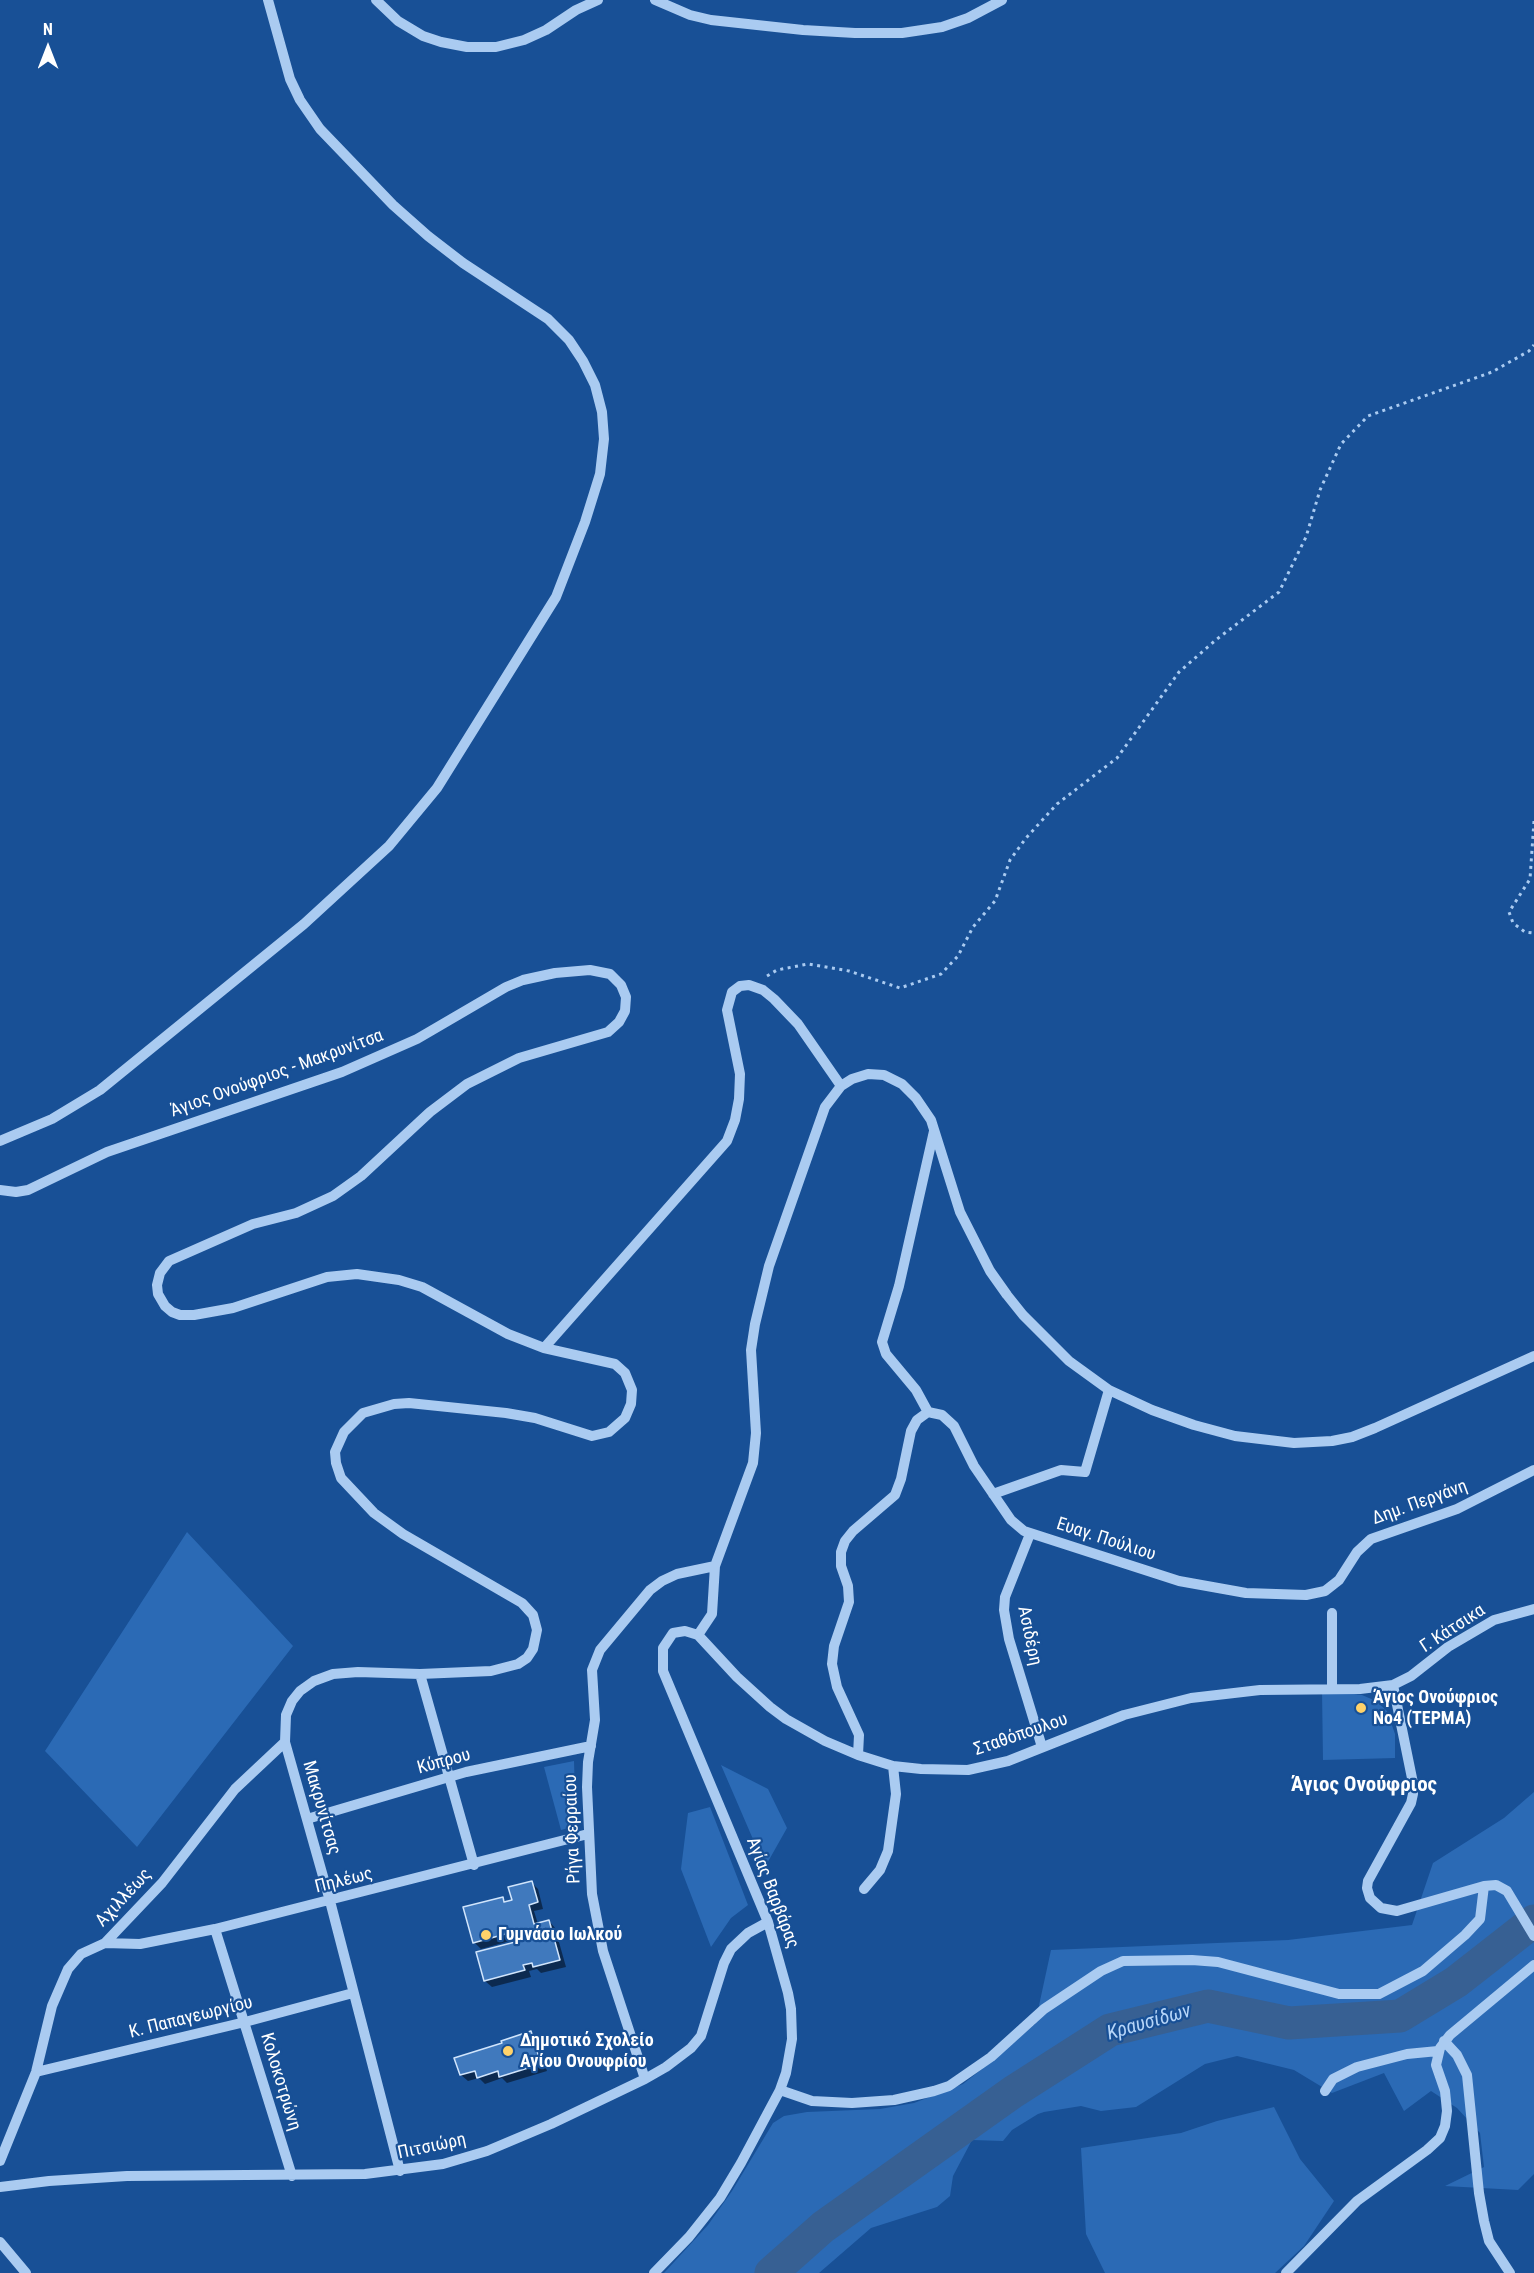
<!DOCTYPE html>
<html>
<head>
<meta charset="utf-8">
<style>
	body { margin:0 }
	#map { position:relative; width:1534px; height:2273px; overflow:hidden; background:#185096; font-family:"Roboto Condensed",sans-serif }
	canvas { display:block }
	.north { position:absolute; left:18px; top:18px; width:60px; height:60px; -webkit-text-stroke:4px #185096; paint-order:stroke; rotate:0deg; font-size:16px; font-weight:700; line-height:24px; text-align:center; color:#fff }
	.north::after { content:''; display:block; margin:auto; width:21px; height:27px; background:#fff; clip-path:polygon(50% 0,100% 100%,50% 72%,0 100%) }
</style>
</head>
<body>
<div id="map">
<canvas width="1534" height="2273"></canvas>
<div class="north">N</div>
</div>
<script>
const context = document.querySelector('canvas').getContext('2d');
context.lineJoin = 'round';
function fill(path, color) { context.fillStyle = color; context.fill(path, 'evenodd'); }
const poly = rows => new Path2D(rows.map(r => 'M' + r).join(''));
function stroke(path, color, width, dash) { context.strokeStyle = color; context.lineWidth = width; context.lineCap = dash ? 'butt' : 'round'; context.setLineDash(dash || []); context.stroke(path); }
function write(font, color, halo, rows, align = 'center') {
  context.font = font + ' "Roboto Condensed",sans-serif'; context.lineWidth = 4.5; context.setLineDash([]); context.textBaseline = 'middle'; context.strokeStyle = halo; context.fillStyle = color; for (const [text, x, y, turn = 0] of rows) {
    context.save(); context.translate(x, y); context.rotate((+turn || 0) * Math.PI / 180); context.textAlign = isNaN(turn) ? turn : align; if (halo) context.strokeText(text, 0, 0); context.fillText(text, 0, 0); context.restore();
  }
}
const green = poly([
	[187,1532,293,1646,137,1847,45,1751],
	[1322,1690,1362,1695,1376,1701,1387,1711,1395,1734,1395,1758,1323,1760],
	[574,1761,576,1826,561,1830,544,1767],
	[721,1765,768,1789,787,1828,765,1867],
	[1534,1792,1534,2174,1518,2190,1445,2186,1484,2167,1480,2133,1457,2108,1431,2091,1404,2111,1384,2073,1332,2093,1294,2070,1237,2056,1205,2064,1136,2107,1101,2111,1081,2106,1044,2112,1038,2114,1012,2130,1003,2141,972,2140,953,2176,950,2196,937,2207,871,2228,819,2273,664,2273,708,2225,732,2191,773,2123,784,2116,807,2112,880,2109,914,2103,963,2084,982,2069,1035,2024,1051,1950,1288,1940,1412,1925,1433,1863,1504,1818],
	[710,1807,748,1905,731,1918,711,1947,681,1869,688,1813],
	[1274,2107,1300,2159,1334,2201,1304,2246,1275,2273,1105,2273,1086,2234,1081,2148,1181,2133,1217,2121]
]);
const shadow = poly([
	[531,1882,538,1889,543,1909,534,1911,538,1924,549,1921,555,1928,566,1967,541,1973,537,1969,529,1971,531,1977,492,1987,485,1981,525,1941,524,1937,481,1949,474,1942,502,1898,507,1903,514,1901],
	[531,2033,537,2040,547,2071,507,2083,502,2078,485,2084,479,2078,468,2081,461,2075]
]);
const river = poly([
	[771,2273,823,2227,1013,2092,1110,2030,1208,2006,1289,2023,1400,2016,1456,1982,1534,1921]
]);
const building = poly([
	[532,1881,538,1902,529,1905,534,1924,549,1920,560,1960,533,1967,532,1963,523,1965,525,1970,484,1981,476,1952,523,1940,520,1930,473,1943,463,1907,503,1897,504,1902,512,1900,508,1887,532,1881],
	[531,2031,541,2064,499,2077,498,2071,477,2078,475,2071,460,2075,454,2058,502,2043,501,2041,531,2031]
]);
const path = poly([
	[1534,821,1530,879,1509,912,1513,923,1525,932,1534,933],
	[767,976,777,970,808,964,849,971,900,988,941,974,958,956,973,927,995,901,1010,860,1026,838,1057,804,1117,758,1179,672,1217,639,1279,592,1306,537,1320,490,1341,444,1368,416,1492,372,1529,351,1534,345]
]);
const minor = poly([
	[376,0,398,21,423,36,441,42,467,47,496,47,524,40,546,30,576,10,598,0],
	[655,0,690,15,711,20,803,30,855,33,902,33,942,27,968,18,1002,0],
	[0,1141,52,1119,100,1090,304,924,389,846,437,788,556,597,585,522,600,474,604,439,602,412,595,385,583,361,569,340,548,319,463,263,428,236,393,205,320,129,300,100,290,79,268,0],
	[0,1190,16,1192,28,1190,107,1152,342,1072,417,1039,506,987,523,980,555,973,590,970,610,974,621,985,626,997,625,1011,619,1022,608,1032,519,1058,467,1084,430,1112,361,1176,333,1196,296,1213,253,1224,169,1261,160,1273,157,1285,158,1294,165,1306,172,1312,180,1315,194,1315,233,1308,327,1277,357,1274,399,1280,422,1287,508,1334,544,1348,615,1364,625,1373,632,1390,631,1404,625,1418,609,1432,592,1436,535,1418,506,1413,409,1403,394,1404,363,1413,344,1432,335,1452,336,1463,341,1478,374,1513,403,1534,522,1603,533,1615,537,1630,533,1649,527,1658,518,1664,491,1671,420,1674,358,1672,333,1674,314,1681,300,1691,292,1701,286,1715,285,1742,330,1901,400,2171],
	[544,1348,727,1141,735,1120,739,1099,740,1074,727,1010,732,992,740,986,749,985,763,990,774,999,798,1024,841,1086],
	[928,1412,942,1415,954,1426,974,1466,1011,1520,1024,1531,1179,1581,1246,1593,1306,1595,1325,1591,1339,1580,1357,1552,1371,1539,1457,1509,1534,1470],
	[928,1412,916,1390,886,1354,882,1342,899,1286,934,1131],
	[993,1494,1061,1470,1085,1472,1109,1390],
	[1030,1534,1005,1597,1004,1610,1009,1639,1042,1747],
	[1332,1613,1332,1689],
	[698,1635,712,1614,715,1566,753,1463,756,1433,751,1350,755,1324,769,1266,825,1107,841,1086,852,1079,868,1074,884,1075,902,1084,916,1098,931,1120,960,1212,990,1271,1007,1295,1023,1315,1069,1361,1109,1390,1152,1410,1194,1425,1235,1436,1294,1443,1332,1441,1352,1437,1375,1428,1534,1356],
	[420,1674,474,1865],
	[1393,1685,1413,1783,1413,1794,1411,1803,1368,1881,1367,1888,1370,1898,1381,1908,1397,1911,1484,1886,1496,1885,1507,1891,1534,1936],
	[858,1755,859,1735,837,1687,832,1664,834,1646,849,1602,848,1586,841,1566,841,1552,845,1541,853,1531,895,1495,901,1479,911,1431,917,1420,928,1412],
	[307,1819,466,1772,591,1746],
	[864,1889,880,1870,888,1851,896,1794,893,1766],
	[215,1929,292,2176],
	[105,1943,140,1944,215,1929,588,1834],
	[1444,2041,1457,2055,1467,2075,1479,2193,1484,2221,1489,2241,1510,2273],
	[36,2072,245,2022,353,1993],
	[645,2079,603,1951,592,1894,587,1787,588,1762,595,1720,592,1670,600,1650,650,1590,662,1581,677,1574,715,1566],
	[780,2090,812,2101,852,2103,894,2100,934,2091,949,2086,991,2057,1044,2009,1101,1971,1123,1961,1192,1960,1218,1962,1339,1994,1379,1994,1423,1971,1465,1935,1480,1919,1484,1886],
	[1325,2091,1333,2079,1357,2067,1407,2054,1438,2051],
	[0,2161,36,2072,52,2006,68,1969,81,1954,105,1943,162,1883,235,1789,285,1742],
	[0,2187,49,2181,127,2176,365,2174,443,2164,487,2151,551,2124,645,2079,666,2067,691,2048,701,2036,724,1963,731,1949,748,1933,768,1922],
	[0,2242,26,2273],
	[654,2273,689,2237,720,2198,741,2163,780,2090,786,2073,792,2039,791,2009,788,1993,768,1922,663,1671,663,1648,673,1633,685,1631,698,1635,737,1677,770,1707,786,1719,825,1741,858,1755,893,1766,921,1769,968,1770,1008,1761,1124,1715,1191,1698,1260,1690,1360,1689,1393,1685,1411,1676,1448,1647,1494,1620,1534,1609],
	[1286,2273,1357,2201,1427,2150,1440,2138,1445,2126,1447,2111,1445,2091,1436,2065,1440,2048,1450,2035,1534,1965]
]);
const markers = [
	[1361,1708,6,"#ffd26a"],
	[486,1935,6,"#ffd26a"],
	[508,2051,6,"#ffd26a"]
];
const streetNames = [
	["Άγιος Ονούφριος - Μακρυνίτσα",277,1074,-20],
	["Δημ. Περγάνη",1420,1503,-20],
	["Ευαγ. Πούλιου",1106,1540,18],
	["Γ. Κάτσικα",1453,1629,-33],
	["Ασιδέρη",1029,1636,78],
	["Σταθόπουλου",1021,1735,-19],
	["Κύπρου",444,1762,-15],
	["Μακρυνίτσας",321,1808,74],
	["Ρήγα Φερραίου",573,1829,-92],
	["Πηλέως",344,1881,-14],
	["Αγίας Βαρβάρας",772,1893,69],
	["Αχιλλέως",124,1898,-47],
	["Κ. Παπαγεωργίου",191,2018,-14],
	["Κολοκοτρώνη",280,2082,73],
	["Πιτσιώρη",432,2147,-12]
];
const poiNames = [
	["Άγιος Ονούφριος",1373,1698],
	["Νο4 (ΤΕΡΜΑ)",1373,1719],
	["Γυμνάσιο Ιωλκού",498,1935],
	["Δημοτικό Σχολείο",520,2041],
	["Αγίου Ονουφρίου",520,2062]
];
const waterNames = [
	["Κραυσίδων",1149,2023,-16]
];
const quarterNames = [
	["Άγιος Ονούφριος",1364,1786]
];
fill(green, '#2b6ab5');
fill(shadow, '#0007');
stroke(river, '#376093', 33);
fill(building, '#4079bd');
stroke(building, '#d1e5fc', 1.5);
stroke(path, '#aacbf1', 3, [3, 4.5]);
stroke(minor, '#aacbf1', 10);
for (const [x, y, r, color] of markers) { const dot = new Path2D(); dot.arc(x, y, r, 0, 2 * Math.PI); context.fillStyle = color; context.fill(dot); stroke(dot, '#185096', 2); }
write('18px', '#fff', '#185096', streetNames);
write('bold 18px', '#fff', '#185096', poiNames, 'left');
write('italic 20px', '#b6d5f8', '#185096', waterNames);
write('bold 21px', '#fff', '#185096', quarterNames);
</script>
</body>
</html>
